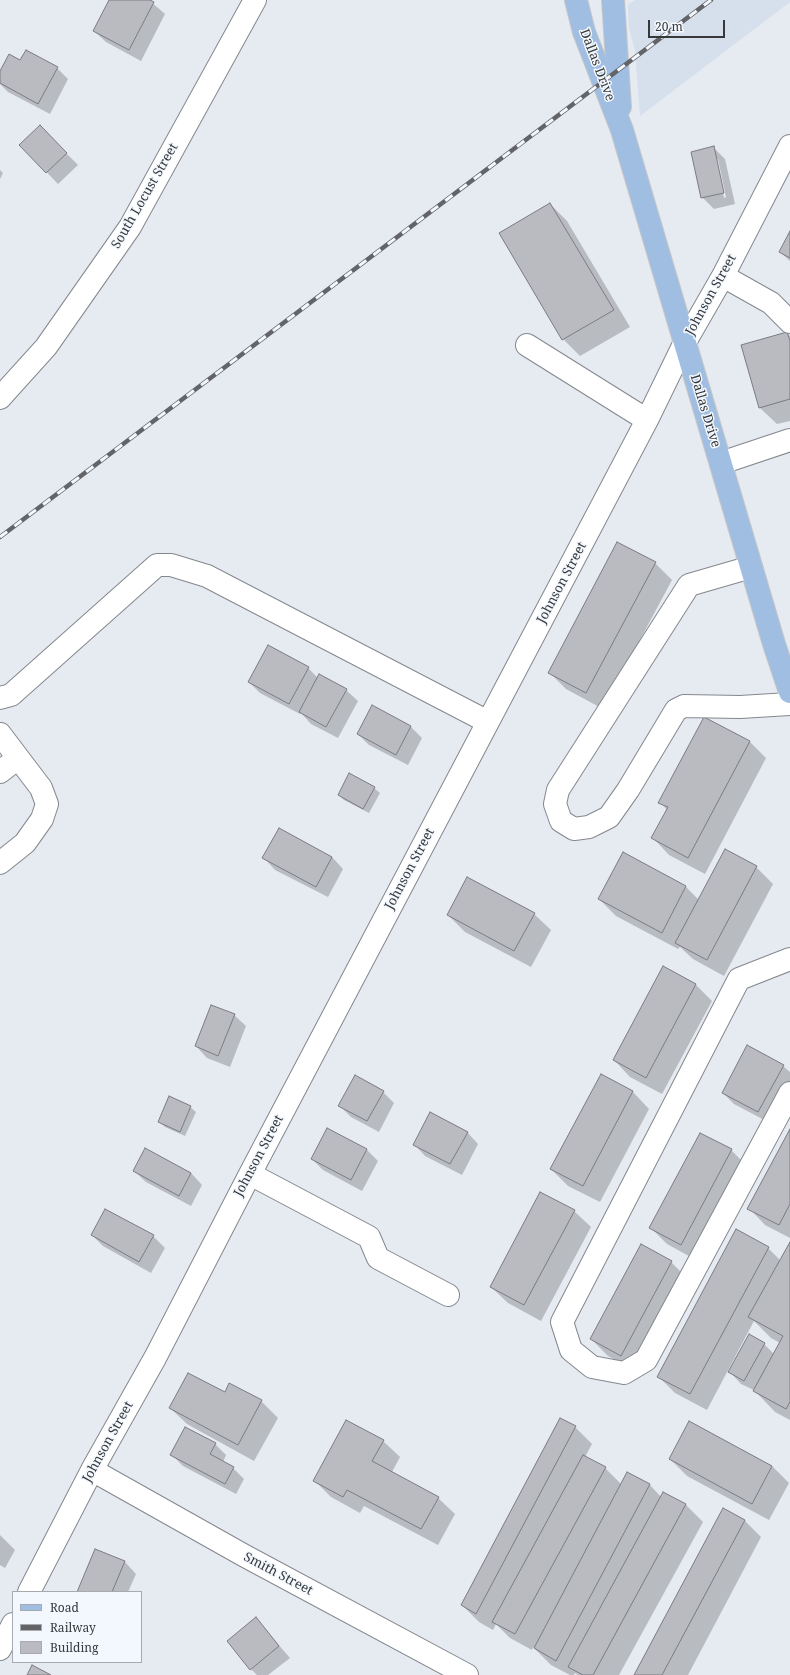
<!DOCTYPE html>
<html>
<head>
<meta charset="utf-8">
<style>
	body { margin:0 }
	#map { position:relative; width:790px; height:1675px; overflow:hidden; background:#e6eaf1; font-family:"Noto Serif",serif }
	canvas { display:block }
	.legend { position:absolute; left:12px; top:1591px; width:130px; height:72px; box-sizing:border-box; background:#f3f8fe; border:1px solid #a7abb0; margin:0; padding:5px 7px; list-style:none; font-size:12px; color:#36383a }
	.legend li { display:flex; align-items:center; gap:8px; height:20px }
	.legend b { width:20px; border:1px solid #a7abb0 }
	.scale { position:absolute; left:648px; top:20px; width:77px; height:18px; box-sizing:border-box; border:2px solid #36383a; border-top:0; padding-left:5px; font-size:12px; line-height:14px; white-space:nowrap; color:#36383a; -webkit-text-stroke:3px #f3f8fe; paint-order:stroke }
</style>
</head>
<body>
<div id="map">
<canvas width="790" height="1675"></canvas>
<ul class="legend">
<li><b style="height:5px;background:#a0bee2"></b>Road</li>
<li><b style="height:5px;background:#626468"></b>Railway</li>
<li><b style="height:11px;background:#babac1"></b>Building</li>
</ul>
<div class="scale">20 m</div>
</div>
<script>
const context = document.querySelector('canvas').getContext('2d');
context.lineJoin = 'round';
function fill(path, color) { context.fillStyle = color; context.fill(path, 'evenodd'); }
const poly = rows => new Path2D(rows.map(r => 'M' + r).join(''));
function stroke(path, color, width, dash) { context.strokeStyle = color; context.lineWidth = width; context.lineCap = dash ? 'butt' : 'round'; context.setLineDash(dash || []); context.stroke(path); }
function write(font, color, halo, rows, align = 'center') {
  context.font = font + ' "Noto Serif",serif'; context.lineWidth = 3; context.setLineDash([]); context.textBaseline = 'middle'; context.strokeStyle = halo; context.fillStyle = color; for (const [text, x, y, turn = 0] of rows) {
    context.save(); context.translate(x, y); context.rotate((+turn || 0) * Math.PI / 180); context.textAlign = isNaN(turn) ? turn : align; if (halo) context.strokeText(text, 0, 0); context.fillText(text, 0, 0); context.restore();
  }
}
const built = poly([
	[635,0,790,0,790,2,640,116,635,51,629,28,628,5]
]);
const shadow = poly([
	[111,0,151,0,150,1,165,14,141,61,106,42,94,31],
	[21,62,57,68,68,79,50,114,8,92,0,84,0,73],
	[40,127,78,165,58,184,21,145],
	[714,148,725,159,735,204,714,209,702,197],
	[716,159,718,159,726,197,724,198],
	[0,170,3,173,0,179],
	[550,204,567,221,630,327,580,356,563,339],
	[790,234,790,261,780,252],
	[787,333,790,336,790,421,777,424,760,408],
	[655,563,672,580,603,709,566,689,549,672],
	[308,668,318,678,346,690,358,701,338,738,311,724,301,713,300,714,260,693,249,682],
	[373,706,411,727,422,738,408,765,369,745,358,734],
	[705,718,750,742,766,758,705,874,669,855,653,838,667,810,660,802],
	[374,788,380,793,369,813,344,800,339,795],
	[624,853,686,887,699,900,756,867,773,884,724,976,693,959,680,947,678,949,616,916,599,899],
	[332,857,343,869,328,897,275,870,264,858],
	[534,914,551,930,531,967,465,932,448,915],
	[695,984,712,1001,662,1094,630,1077,614,1060],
	[234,1015,246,1026,230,1067,207,1058,196,1046],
	[783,1066,790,1072,790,1085,770,1123,734,1104,723,1093],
	[601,1075,633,1092,649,1109,600,1202,568,1186,551,1169],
	[383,1092,394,1103,379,1132,351,1117,340,1106],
	[190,1107,196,1112,185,1136,165,1127,160,1122],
	[328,1129,367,1150,378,1161,362,1191,323,1170,312,1159],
	[790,1131,790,1238,765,1225,749,1208],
	[467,1132,478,1144,462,1175,425,1156,414,1144],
	[146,1149,191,1173,202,1185,191,1206,146,1182,134,1171],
	[731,1150,748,1167,698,1261,667,1244,651,1228],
	[106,1210,153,1236,165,1248,151,1273,103,1246,92,1235],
	[574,1211,591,1227,541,1321,508,1303,491,1287],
	[790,1244,790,1420,775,1412,754,1390,741,1384,730,1372,764,1344,774,1354,780,1343,771,1338,754,1321,707,1410,675,1393,659,1377,768,1248,781,1261],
	[671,1262,688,1279,638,1372,608,1356,591,1339],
	[225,1393,261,1401,278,1418,254,1461,187,1424,170,1408],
	[689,1423,772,1466,789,1483,769,1520,687,1476,670,1459],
	[575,1427,592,1444,585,1457,605,1468,622,1485,628,1473,650,1485,661,1497,663,1493,686,1505,703,1522,619,1675,578,1675,575,1673,574,1675,570,1675,551,1665,533,1647,532,1650,510,1638,496,1624,493,1630,479,1622,462,1605],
	[383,1441,400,1457,392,1472,438,1498,455,1514,438,1545,364,1506,360,1513,331,1497,315,1481],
	[215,1444,226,1455,223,1462,233,1468,244,1479,236,1494,183,1466,171,1454],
	[744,1520,761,1537,688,1675,635,1675],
	[0,1535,15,1550,5,1568,0,1565],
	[96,1550,125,1562,136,1574,128,1592,78,1592],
	[256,1619,290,1658,268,1675,257,1675,251,1669]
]);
const building = poly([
	[109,0,150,0,154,2,129,50,93,31,109,0],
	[26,50,58,67,38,104,0,83,0,71,9,54,20,60,26,50],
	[40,125,67,153,46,173,19,145,40,125],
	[714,146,724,193,701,198,691,152,714,146],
	[550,203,614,310,562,340,499,233,550,203],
	[790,231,790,258,779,252,790,231],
	[787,332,790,341,790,399,759,408,741,345,787,332],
	[617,542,656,562,586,693,548,673,617,542],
	[268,645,309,667,289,704,248,682,268,645],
	[319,674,347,689,326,727,299,712,319,674],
	[372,705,411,726,396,755,357,734,372,705],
	[704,717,750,741,688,858,651,838,668,807,658,803,704,717],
	[349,773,375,787,363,809,338,795,349,773],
	[279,828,332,857,316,887,262,858,279,828],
	[725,849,757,866,707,960,675,943,725,849],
	[623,852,686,886,662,933,598,899,623,852],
	[467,877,535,913,514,951,447,915,467,877],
	[663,966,696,984,646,1078,613,1060,663,966],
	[211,1005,235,1014,218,1056,195,1046,211,1005],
	[747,1045,784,1065,758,1112,722,1093,747,1045],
	[601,1074,633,1091,583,1186,550,1169,601,1074],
	[355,1075,384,1091,367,1121,338,1106,355,1075],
	[169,1096,191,1106,180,1132,158,1122,169,1096],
	[430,1112,468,1132,450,1164,413,1145,430,1112],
	[327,1128,367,1149,351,1180,311,1159,327,1128],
	[790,1129,790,1204,779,1225,747,1209,790,1129],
	[700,1133,732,1149,681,1245,649,1228,700,1133],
	[145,1148,191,1173,179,1196,133,1171,145,1148],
	[540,1192,575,1210,524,1305,490,1287,540,1192],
	[105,1209,154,1235,139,1262,91,1235,105,1209],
	[736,1229,769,1247,690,1394,657,1377,736,1229],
	[790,1242,790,1402,786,1409,753,1391,783,1336,748,1317,790,1242],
	[641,1244,672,1261,621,1356,590,1339,641,1244],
	[749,1334,765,1343,744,1381,728,1372,749,1334],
	[188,1373,225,1392,229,1383,262,1400,238,1445,169,1408,188,1373],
	[560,1418,576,1426,476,1614,461,1605,560,1418],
	[346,1420,384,1440,372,1461,439,1497,421,1529,347,1490,343,1497,313,1481,346,1420],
	[689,1421,772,1466,752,1504,669,1459,689,1421],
	[185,1427,216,1443,210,1454,234,1467,225,1484,170,1455,185,1427],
	[583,1455,606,1467,515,1634,492,1622,583,1455],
	[627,1472,650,1484,556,1661,534,1648,627,1472],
	[663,1492,686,1504,593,1675,583,1675,568,1667,663,1492],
	[723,1508,745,1520,662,1675,634,1675,723,1508],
	[95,1549,125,1561,112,1592,77,1592,95,1549],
	[256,1617,279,1646,250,1670,227,1641,256,1617],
	[32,1665,51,1675,27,1675,32,1665]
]);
const minor = poly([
	[723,276,771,303,790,322],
	[527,345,647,420],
	[0,398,46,347,130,227,255,0],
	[721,463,790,440],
	[751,567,689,585,558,790,555,804,561,821,574,829,589,827,609,817,628,790,676,710,684,706,740,707,790,704],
	[0,698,11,695,157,565,171,565,207,576,488,722],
	[0,734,41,788,47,804,42,819,25,843,0,863],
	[0,772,18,758],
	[790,959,739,979,562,1322,571,1350,592,1367,624,1373,646,1360,790,1093],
	[250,1174,369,1237,378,1258,448,1295],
	[92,1470,245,1556,467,1675],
	[29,1592,92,1470,155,1358,250,1174,647,420,684,344,723,276,790,146],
	[0,1649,13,1624]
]);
const major = poly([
	[576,0,584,32,622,130,774,644,790,692],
	[613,0,620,107]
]);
const rail = poly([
	[0,537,711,0]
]);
const streetNames = [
	["Dallas Drive",597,65,69],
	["South Locust Street",145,196,-60],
	["Johnson Street",711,295,-61],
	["Dallas Drive",705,411,73],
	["Johnson Street",562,583,-62],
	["Johnson Street",410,869,-62],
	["Johnson Street",259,1156,-62],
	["Johnson Street",108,1442,-61],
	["Smith Street",278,1574,28]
];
fill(built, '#d6dfec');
fill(shadow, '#0003');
fill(building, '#babac1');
stroke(building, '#7b7b81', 1);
stroke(minor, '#84888e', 24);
stroke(major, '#c7c7c8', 24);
stroke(minor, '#fff', 22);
stroke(major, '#a0bee2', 22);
stroke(rail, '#626468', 4.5);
stroke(rail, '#f3f8fe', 3, [9]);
write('13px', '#36383a', '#f3f8fe', streetNames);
</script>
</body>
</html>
